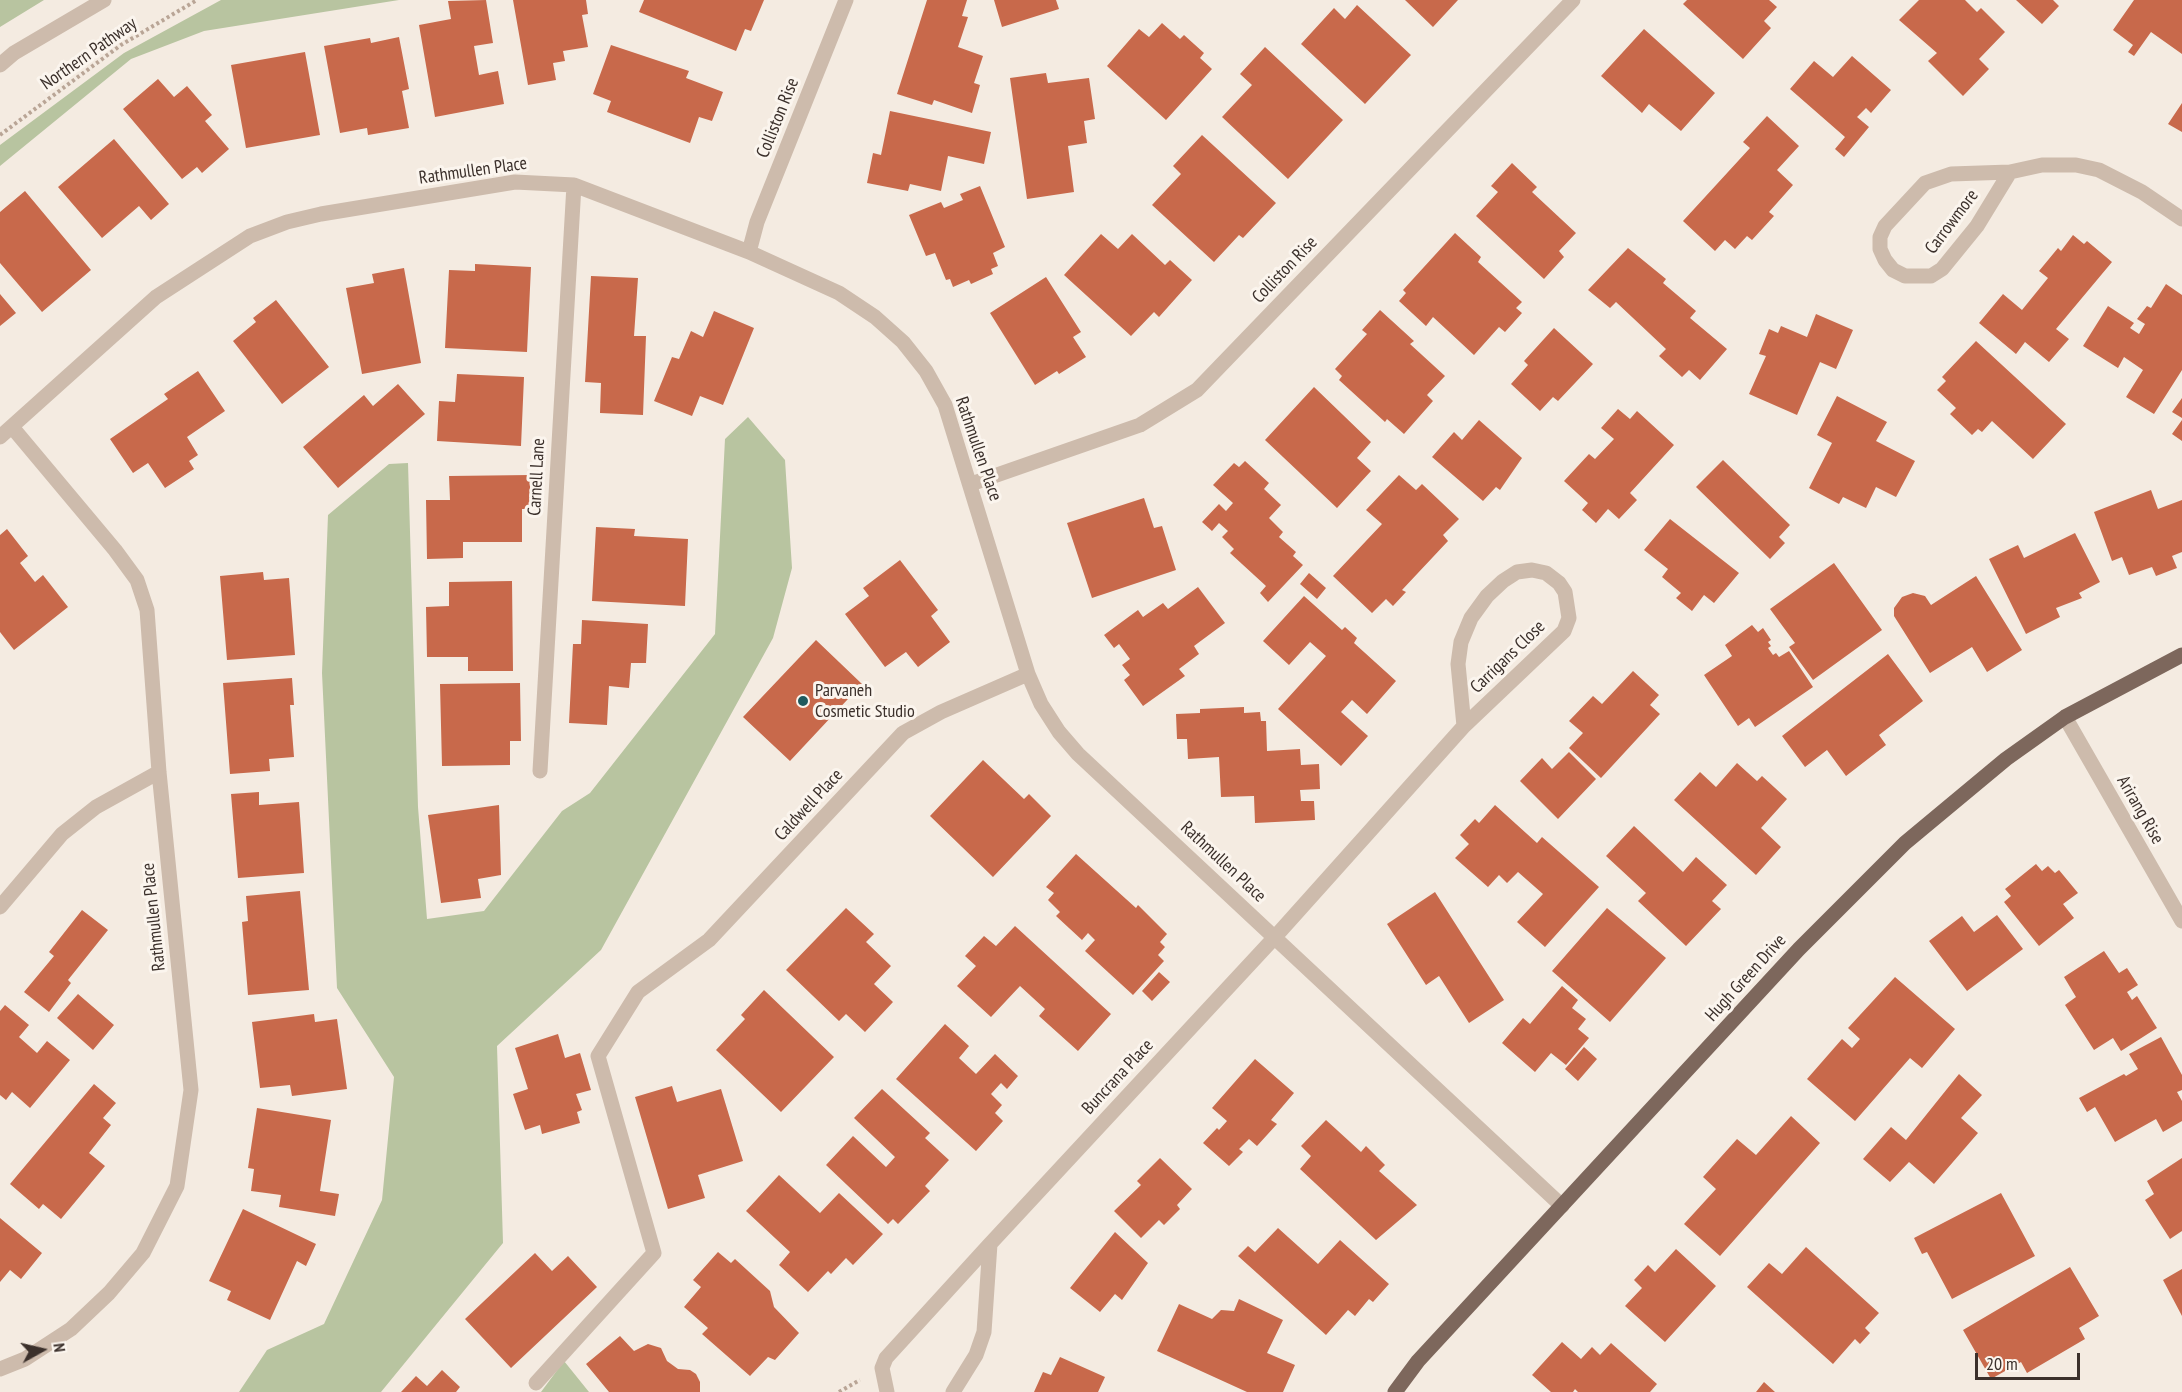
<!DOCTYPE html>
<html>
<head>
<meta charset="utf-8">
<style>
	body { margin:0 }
	#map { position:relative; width:2182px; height:1392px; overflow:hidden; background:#f4ebe1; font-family:"PT Sans Narrow",sans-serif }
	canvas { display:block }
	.north { position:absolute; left:12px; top:1320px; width:60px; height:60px; -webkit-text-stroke:4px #fbf5ee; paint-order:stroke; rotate:82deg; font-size:16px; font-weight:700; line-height:24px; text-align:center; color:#3b302b }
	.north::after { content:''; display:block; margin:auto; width:21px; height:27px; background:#3b302b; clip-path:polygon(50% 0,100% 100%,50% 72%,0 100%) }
	.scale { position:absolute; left:1975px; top:1353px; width:105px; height:27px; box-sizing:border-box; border:3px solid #3b302b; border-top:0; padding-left:8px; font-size:18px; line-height:21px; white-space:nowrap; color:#3b302b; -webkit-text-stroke:4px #fbf5ee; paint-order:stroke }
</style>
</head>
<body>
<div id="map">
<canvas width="2182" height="1392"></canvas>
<div class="north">N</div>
<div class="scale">20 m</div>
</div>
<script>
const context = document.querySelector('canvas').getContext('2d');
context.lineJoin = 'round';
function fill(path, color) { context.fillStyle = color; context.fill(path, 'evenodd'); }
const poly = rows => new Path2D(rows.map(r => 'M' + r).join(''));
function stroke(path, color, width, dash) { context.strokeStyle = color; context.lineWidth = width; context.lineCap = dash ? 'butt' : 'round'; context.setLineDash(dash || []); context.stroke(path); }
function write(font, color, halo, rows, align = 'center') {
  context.font = font + ' "PT Sans Narrow",sans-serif'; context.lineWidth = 6; context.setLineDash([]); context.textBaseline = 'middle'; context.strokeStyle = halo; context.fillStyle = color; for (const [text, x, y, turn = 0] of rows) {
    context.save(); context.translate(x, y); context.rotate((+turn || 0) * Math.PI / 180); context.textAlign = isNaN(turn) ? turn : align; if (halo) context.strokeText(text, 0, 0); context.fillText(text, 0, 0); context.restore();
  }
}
const green = poly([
	[0,0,44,0,0,27],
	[221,0,399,0,204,31,131,59,0,166,0,145,124,53],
	[748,417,785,460,792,568,773,638,601,950,497,1046,503,1243,381,1392,239,1392,267,1350,324,1324,382,1200,394,1077,337,988,322,673,328,515,389,464,408,463,418,807,427,919,484,911,562,811,590,793,715,634,725,439],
	[564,1361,589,1392,541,1392]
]);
const building = poly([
	[486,0,493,43,474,46,479,75,498,71,504,104,435,117,419,25,451,19,448,1],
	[513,0,586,0,588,14,582,15,588,47,563,51,565,61,553,63,556,80,528,85],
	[644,0,764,0,751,31,745,29,736,51,639,12],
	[927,0,967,0,962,16,968,17,958,47,983,56,974,83,980,85,972,113,934,100,932,105,897,94],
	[994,0,1056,0,1059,9,1002,27],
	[1405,0,1458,0,1433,27],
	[1687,0,1769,0,1777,7,1764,21,1771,28,1743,59,1683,4],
	[1919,0,1965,0,1977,12,1981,8,2005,32,1979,59,1989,69,1963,96,1928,61,1937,53,1899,20],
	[2016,0,2053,0,2059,6,2042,24],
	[2134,0,2182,0,2182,54,2151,32,2134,56,2128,52,2133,45,2113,30],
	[1357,5,1411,55,1365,104,1301,44,1334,8,1345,19],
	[1162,23,1180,39,1184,35,1204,53,1200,58,1212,69,1166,120,1107,66,1139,29,1149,37],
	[1644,29,1715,93,1681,131,1649,104,1642,113,1601,76],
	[399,37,409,89,402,91,409,128,368,135,367,128,340,133,324,46,370,38,371,43],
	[611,45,689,71,686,78,723,92,712,121,699,117,690,143,607,112,611,101,593,94],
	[1265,47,1343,120,1288,179,1222,117,1252,85,1240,74],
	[305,52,320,135,246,148,231,65],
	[1852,56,1891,90,1871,113,1866,108,1857,117,1869,127,1844,157,1835,149,1845,137,1790,89,1814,61,1833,77],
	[1046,73,1048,83,1089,78,1095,119,1084,121,1087,143,1068,146,1074,192,1027,199,1010,78],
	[158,79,174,97,187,86,212,115,205,121,229,149,202,173,197,167,182,179,123,109],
	[2182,103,2182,132,2168,124],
	[890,111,991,132,984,164,948,156,941,191,910,184,908,191,867,183,873,153,881,155],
	[1767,116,1799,146,1777,170,1793,185,1769,212,1774,216,1752,240,1747,236,1735,249,1725,240,1715,251,1683,221,1750,148,1743,142],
	[1202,135,1276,203,1243,238,1239,235,1214,262,1152,205,1181,174,1173,166],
	[114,139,169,204,151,220,139,206,102,238,58,187],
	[1512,163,1537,187,1532,192,1576,233,1559,251,1564,257,1544,279,1476,216,1498,192,1491,186],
	[980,186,1005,247,993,253,998,266,991,269,993,274,971,284,969,280,953,287,950,279,946,280,935,253,926,256,909,215,941,202,944,208,963,200,960,194],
	[25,191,91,270,42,312,0,263,0,212],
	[1455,233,1481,257,1478,262,1522,302,1516,308,1522,313,1505,332,1499,327,1474,355,1433,317,1426,326,1399,301,1406,293,1403,290],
	[1101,234,1118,249,1132,234,1165,265,1170,260,1192,280,1159,317,1154,312,1131,336,1064,275],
	[2073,235,2084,244,2087,241,2112,262,2056,329,2069,339,2049,362,2025,342,2016,354,1979,323,2003,294,2022,310,2048,278,2039,271,2058,248,2061,251],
	[1628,248,1666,279,1663,283,1696,311,1690,318,1727,349,1700,380,1689,370,1682,377,1659,356,1666,349,1616,302,1610,308,1588,290],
	[475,264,531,267,527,352,445,348,449,270,475,271],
	[404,268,421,363,362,374,346,288,374,283,372,274],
	[591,276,638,278,634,336,646,336,643,415,600,413,601,383,585,382],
	[1046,277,1081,332,1073,337,1086,357,1059,374,1057,371,1035,385,990,313],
	[2166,284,2182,295,2182,370,2154,414,2126,397,2143,370,2124,357,2118,368,2083,346,2108,306,2134,323,2130,328,2139,334,2145,324,2137,319,2147,306,2151,308],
	[0,294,16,313,0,326],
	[276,300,329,367,282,404,233,341,256,322,253,318],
	[1380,310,1414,341,1410,344,1445,376,1427,395,1433,401,1404,434,1387,419,1385,422,1339,380,1342,376,1335,369,1367,334,1362,330],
	[714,311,754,328,723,405,700,396,692,416,654,401,672,357,679,359,691,331,703,337],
	[1816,314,1853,330,1836,369,1820,362,1797,415,1749,394,1766,356,1759,354,1769,329,1778,333,1781,326,1807,337],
	[1554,328,1593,364,1558,401,1553,397,1540,411,1511,384,1528,365,1524,361],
	[1976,341,2066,424,2033,459,1992,421,1982,432,1978,429,1972,435,1950,414,1956,408,1937,390,1946,381,1942,377],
	[198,371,225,411,187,437,198,455,189,461,194,469,165,488,148,463,133,473,110,439,168,399,164,394],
	[457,374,524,377,521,446,437,441,439,401,455,402],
	[398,384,425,414,338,488,303,447,364,395,373,406],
	[1314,387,1371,442,1357,458,1371,471,1337,508,1265,440],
	[1837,396,1887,422,1876,441,1915,461,1896,497,1876,487,1866,508,1843,497,1839,504,1809,488,1832,443,1817,435],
	[2182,398,2182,418,2172,412],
	[1618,409,1630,419,1637,411,1674,445,1630,493,1637,500,1619,519,1608,509,1596,523,1582,510,1588,503,1564,481,1589,454,1595,459,1614,439,1601,428],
	[1479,420,1522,458,1500,490,1496,487,1483,501,1432,457,1454,432,1462,440],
	[2182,420,2182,441,2172,434],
	[1723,460,1790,525,1779,537,1785,543,1770,559,1696,487],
	[1245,461,1269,483,1264,489,1281,505,1269,518,1283,532,1279,537,1296,552,1293,556,1303,565,1268,602,1260,593,1266,586,1230,553,1234,549,1222,537,1228,531,1219,523,1212,531,1202,522,1219,504,1226,511,1233,503,1213,485,1234,463,1239,467],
	[530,475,530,509,522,509,522,542,463,542,463,558,427,559,426,500,450,500,449,476],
	[1399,475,1416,490,1422,484,1459,519,1443,535,1448,541,1402,590,1406,592,1393,606,1386,599,1372,613,1333,576,1382,524,1366,510],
	[2151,490,2158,509,2182,500,2182,552,2172,556,2177,568,2156,576,2152,567,2129,575,2122,557,2112,561,2094,512],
	[1144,498,1154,528,1162,526,1176,570,1092,598,1067,523],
	[1670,519,1739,573,1714,603,1704,595,1692,611,1676,598,1681,593,1662,577,1668,569,1644,550],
	[596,527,635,529,634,536,688,539,685,606,592,601],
	[7,529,28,556,20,563,35,582,43,575,68,607,14,650,0,632,0,535],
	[2075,533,2100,582,2079,593,2082,598,2056,608,2060,617,2026,634,1989,559,2018,545,2024,558],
	[900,560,938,610,931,616,950,642,918,667,906,652,885,667,845,614,869,596,863,588],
	[1834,563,1882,630,1813,680,1789,647,1795,643,1770,609],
	[263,572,264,580,289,578,295,655,227,660,220,576],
	[1309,573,1326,588,1317,599,1300,584],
	[1976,576,2022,650,1987,672,1972,647,1930,673,1894,616,1894,608,1902,597,1913,593,1925,596,1931,605],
	[512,581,513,671,468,671,468,657,427,657,426,607,449,606,449,582],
	[1198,587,1225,623,1194,646,1199,654,1179,669,1185,676,1143,706,1124,680,1130,675,1122,665,1130,659,1119,644,1114,648,1104,635,1138,610,1143,617,1163,603,1168,609],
	[1304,596,1342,630,1345,627,1357,638,1354,643,1396,681,1367,714,1352,700,1341,712,1368,736,1341,766,1278,709,1326,656,1310,642,1289,665,1263,641],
	[582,620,648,624,646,663,631,663,629,688,609,686,607,725,569,723,573,644,581,644],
	[1752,625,1758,632,1763,628,1771,640,1768,642,1771,646,1768,648,1773,655,1776,653,1779,657,1789,651,1813,687,1755,727,1749,718,1738,726,1704,675,1732,656,1725,645],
	[816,640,862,684,790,761,743,717],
	[1888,654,1923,701,1879,735,1886,745,1846,776,1827,750,1805,767,1782,736],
	[1633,671,1659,695,1650,705,1660,714,1601,778,1569,748,1583,733,1569,721,1593,696,1602,704],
	[292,678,294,705,290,705,294,757,269,759,270,771,230,774,223,683],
	[520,683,521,741,510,741,510,765,442,766,440,684],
	[1244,707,1244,713,1260,712,1261,721,1266,721,1267,751,1300,749,1301,765,1319,764,1320,789,1300,790,1301,801,1314,801,1315,820,1255,823,1254,796,1221,797,1219,757,1188,759,1187,739,1177,739,1176,714,1200,713,1200,709],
	[1569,752,1596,779,1558,819,1520,781,1542,758,1552,769],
	[983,760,1024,799,1029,794,1051,816,993,877,930,816],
	[1737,763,1757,781,1762,776,1787,799,1761,828,1781,847,1756,875,1674,800,1700,772,1716,787],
	[259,792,259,805,299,802,304,873,238,878,231,794],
	[499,805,501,875,478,879,481,898,441,903,428,815],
	[1495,805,1537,843,1542,837,1599,887,1545,947,1517,922,1543,894,1518,872,1507,883,1499,875,1488,887,1455,858,1469,844,1460,835,1475,819,1479,823],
	[1634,826,1683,872,1696,857,1727,885,1712,901,1721,909,1686,946,1638,901,1646,893,1606,856],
	[1076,854,1136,908,1138,905,1167,934,1160,942,1165,947,1158,955,1164,961,1133,995,1085,951,1095,940,1088,933,1082,940,1056,916,1060,912,1048,900,1054,893,1046,887],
	[2036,864,2042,871,2048,866,2055,873,2059,870,2078,893,2063,904,2074,918,2039,946,2004,902,2011,896,2005,889],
	[300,891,309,990,248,995,242,922,248,921,246,896],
	[1435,892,1504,1000,1469,1023,1439,976,1426,985,1387,924],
	[846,908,874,934,866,942,891,966,874,984,893,1002,865,1032,846,1014,839,1021,786,970],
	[1607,908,1666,958,1610,1022,1552,971],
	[82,910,108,930,68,980,71,983,49,1012,24,992,54,956,49,952],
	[1997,915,2023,949,1967,991,1929,941,1962,916,1974,932],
	[1015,926,1111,1014,1078,1051,1039,1016,1045,1009,1020,986,991,1017,957,986,976,966,965,956,984,936,996,946],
	[2104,951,2119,973,2127,968,2138,985,2127,992,2132,1000,2137,996,2157,1028,2121,1051,2113,1038,2094,1050,2065,1005,2076,997,2064,977],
	[1159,972,1170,982,1152,1001,1142,991],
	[1895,977,1955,1029,1922,1068,1910,1058,1855,1121,1807,1079,1842,1039,1852,1048,1860,1039,1848,1028],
	[1562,986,1578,1000,1572,1008,1586,1019,1578,1029,1589,1038,1566,1065,1551,1053,1535,1072,1502,1043,1523,1018,1530,1024],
	[764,990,834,1057,781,1112,716,1050,745,1019,741,1015],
	[78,994,114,1025,93,1050,57,1018],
	[5,1005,29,1025,19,1037,37,1053,47,1041,70,1060,30,1108,12,1092,6,1100,0,1095,0,1011],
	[314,1014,315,1022,337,1019,347,1089,292,1096,290,1085,260,1088,252,1022],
	[945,1024,969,1046,959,1058,976,1074,995,1054,1018,1076,1007,1089,1001,1083,991,1094,1002,1105,995,1113,1003,1121,976,1151,896,1079],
	[558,1034,565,1058,580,1053,591,1090,576,1094,582,1110,577,1112,580,1123,542,1134,540,1125,525,1130,513,1094,528,1089,515,1048],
	[2161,1037,2182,1075,2182,1090,2177,1092,2182,1101,2182,1121,2163,1132,2156,1119,2115,1142,2095,1107,2087,1112,2079,1098,2124,1074,2126,1076,2138,1069,2129,1054],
	[1584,1047,1597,1059,1578,1081,1565,1069],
	[1255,1059,1294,1093,1271,1120,1277,1124,1257,1146,1249,1139,1239,1149,1243,1152,1229,1166,1203,1143,1217,1128,1219,1130,1227,1121,1212,1108],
	[1959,1074,1982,1095,1961,1118,1978,1133,1934,1184,1909,1162,1890,1182,1863,1159,1891,1127,1906,1140],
	[94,1084,116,1103,103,1118,111,1125,89,1153,105,1166,61,1219,43,1204,39,1209,10,1184],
	[672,1086,677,1102,721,1089,743,1161,698,1175,705,1198,668,1209,635,1097],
	[882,1089,930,1133,925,1138,949,1160,925,1186,930,1191,898,1224,893,1219,888,1224,826,1165,853,1136,886,1167,895,1157,854,1118],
	[257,1108,331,1120,320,1191,339,1194,335,1216,279,1207,281,1195,251,1191,254,1169,248,1168],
	[1791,1116,1820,1143,1720,1256,1684,1224,1716,1189,1703,1177,1737,1139,1756,1155],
	[1326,1120,1361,1152,1366,1146,1385,1165,1379,1171,1417,1205,1376,1240,1300,1169,1311,1156,1301,1146],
	[1160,1158,1192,1189,1177,1205,1180,1209,1164,1225,1159,1220,1141,1238,1114,1211,1141,1185,1137,1181],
	[2182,1158,2182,1231,2170,1239,2145,1200,2154,1194,2147,1181],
	[779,1175,820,1213,839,1193,883,1234,853,1265,846,1258,831,1274,828,1271,808,1292,779,1265,790,1252,746,1211],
	[2001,1193,2035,1256,1952,1299,1927,1252,1922,1254,1914,1238],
	[243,1209,316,1244,306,1266,297,1261,270,1320,227,1300,231,1291,209,1281],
	[0,1218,42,1253,21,1279,10,1270,0,1282],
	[1278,1228,1318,1264,1340,1240,1389,1284,1373,1302,1369,1299,1355,1316,1348,1310,1326,1335,1238,1256,1248,1246,1255,1252],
	[1115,1232,1148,1263,1122,1300,1115,1294,1100,1312,1070,1288],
	[1806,1247,1879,1313,1865,1328,1870,1333,1860,1344,1855,1339,1833,1364,1747,1287,1769,1263,1782,1274],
	[1676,1249,1716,1286,1665,1342,1625,1306,1642,1288,1634,1280,1648,1265,1655,1272],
	[718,1252,731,1263,735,1259,770,1291,774,1307,799,1333,775,1360,768,1357,750,1376,702,1334,708,1328,684,1307,701,1287,693,1280],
	[535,1253,552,1271,568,1256,597,1287,511,1368,465,1319],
	[2070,1267,2099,1316,2079,1328,2085,1339,2027,1373,2021,1362,1991,1379,1963,1330],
	[2182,1269,2182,1316,2163,1280],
	[1239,1299,1283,1320,1267,1353,1295,1365,1283,1392,1247,1392,1157,1351,1179,1304,1212,1319,1221,1310,1234,1311],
	[620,1336,634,1351,648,1344,661,1348,667,1361,678,1369,690,1370,696,1374,700,1382,700,1392,609,1392,586,1364],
	[1562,1342,1581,1359,1592,1347,1600,1355,1611,1343,1657,1384,1650,1392,1578,1392,1575,1389,1573,1392,1551,1392,1532,1375],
	[1060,1357,1105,1377,1098,1392,1034,1392,1043,1372,1051,1375],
	[442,1370,460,1387,456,1392,401,1392,416,1376,427,1386],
	[1764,1382,1775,1392,1756,1392]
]);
const path = poly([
	[0,135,121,45,197,0],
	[839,1392,860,1380]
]);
const minor = poly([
	[0,65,14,53,104,0],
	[2010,172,1977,226,1942,269,1931,276,1905,276,1893,270,1885,260,1880,249,1880,237,1885,226,1925,183,1951,174,2010,172,2042,165,2076,165,2099,170,2142,192,2182,219],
	[749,252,757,222,846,0],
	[0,437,156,297,250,236,287,222,321,214,515,182,574,185,749,252,839,293,875,317,903,342,926,371,945,405,1028,674,1041,704,1059,732,1078,754,1562,1206],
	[971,484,1140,425,1197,390,1573,0],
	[1532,570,1546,573,1559,583,1565,592,1569,618,1564,631,1464,726,1458,664,1461,642,1471,618,1487,596,1503,581,1517,572,1532,570],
	[2065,717,2182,921],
	[540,771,574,185],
	[0,907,62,834,96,807,159,772],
	[990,1244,1275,937,1464,726],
	[0,1369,25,1359,71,1329,109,1293,143,1253,177,1186,191,1090,159,772,147,610,137,580,115,550,12,427],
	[536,1383,654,1253,598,1056,638,992,709,940,903,733,941,712,1028,674],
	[887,1392,882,1368,886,1358,990,1244,984,1332,976,1355,953,1392]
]);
const major = poly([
	[1395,1392,1418,1361,1799,949,1905,843,2006,759,2065,717,2182,655]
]);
const markers = [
	[803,701,6,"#1f5a5e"]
];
const streetNames = [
	["Northern Pathway",89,54,-35],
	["Colliston Rise",778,118,-68],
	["Rathmullen Place",473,171,-8],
	["Carrowmore",1952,222,-53],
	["Colliston Rise",1285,270,-46],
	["Rathmullen Place",978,449,71],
	["Carnell Lane",537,477,-87],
	["Carrigans Close",1508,657,-44],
	["Caldwell Place",809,805,-47],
	["Arirang Rise",2140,810,60],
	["Rathmullen Place",1223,862,43],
	["Rathmullen Place",154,917,-96],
	["Hugh Green Drive",1746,978,-48],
	["Buncrana Place",1118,1077,-47]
];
const poiNames = [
	["Parvaneh",815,691],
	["Cosmetic Studio",815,712]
];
fill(green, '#b8c4a0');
fill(building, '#c8694b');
stroke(path, '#b9a596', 4, [3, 3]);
stroke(minor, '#cdbbac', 15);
stroke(major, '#7d675c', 15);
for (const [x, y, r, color] of markers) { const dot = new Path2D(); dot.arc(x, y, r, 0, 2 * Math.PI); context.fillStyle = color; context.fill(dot); stroke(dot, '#fbf5ee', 2); }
write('18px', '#3b302b', '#fbf5ee', streetNames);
write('18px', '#3b302b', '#fbf5ee', poiNames, 'left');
</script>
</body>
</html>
